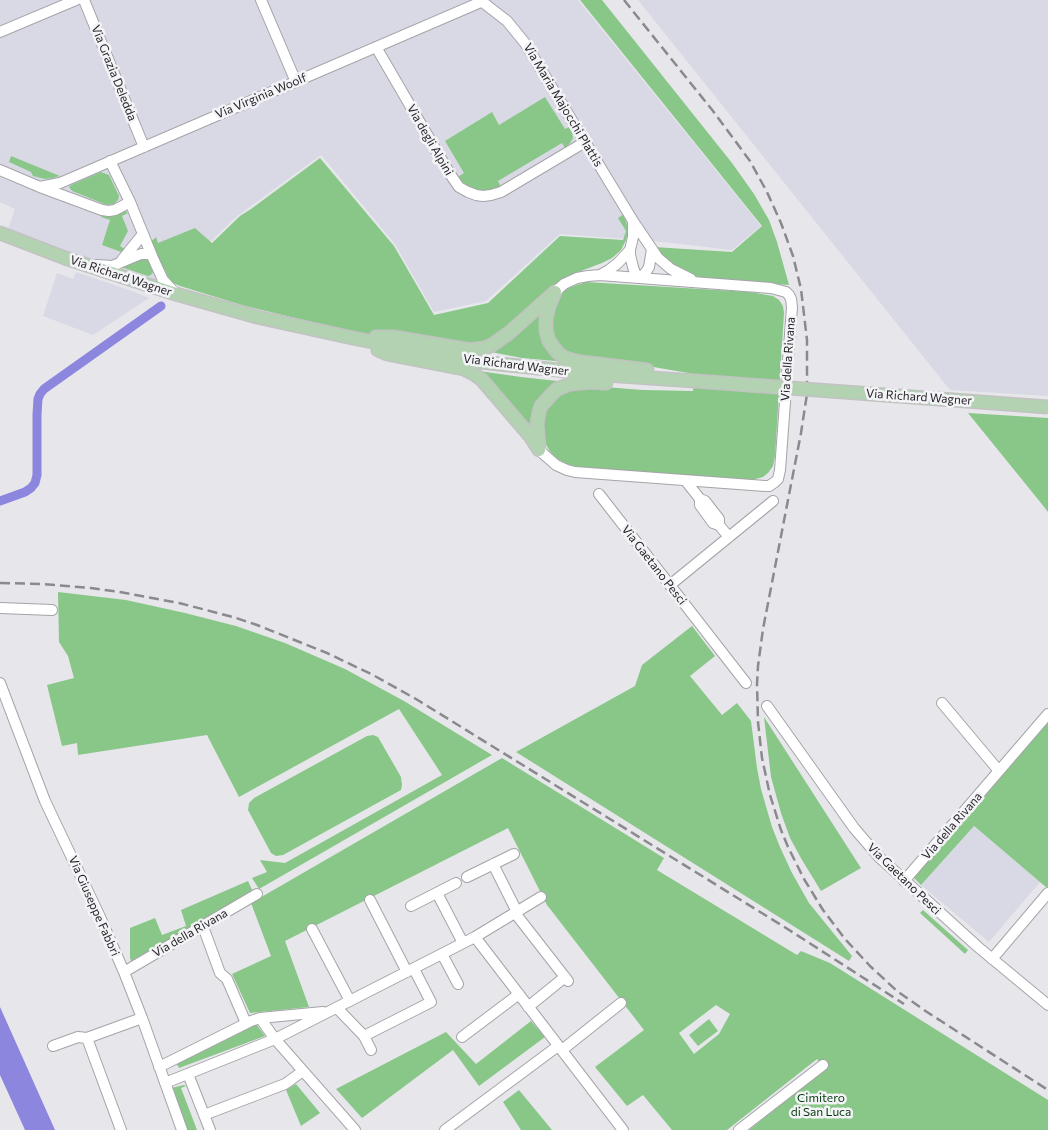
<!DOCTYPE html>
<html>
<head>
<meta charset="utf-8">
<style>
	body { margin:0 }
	canvas { display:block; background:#e6e6eb }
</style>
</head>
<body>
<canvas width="1048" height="1130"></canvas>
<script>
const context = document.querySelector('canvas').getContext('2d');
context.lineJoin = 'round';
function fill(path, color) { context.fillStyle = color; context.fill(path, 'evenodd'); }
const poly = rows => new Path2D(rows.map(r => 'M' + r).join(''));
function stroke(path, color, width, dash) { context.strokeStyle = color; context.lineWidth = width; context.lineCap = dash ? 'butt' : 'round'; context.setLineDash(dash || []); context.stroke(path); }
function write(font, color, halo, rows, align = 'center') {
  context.font = font + ' Commissioner,sans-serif'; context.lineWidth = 5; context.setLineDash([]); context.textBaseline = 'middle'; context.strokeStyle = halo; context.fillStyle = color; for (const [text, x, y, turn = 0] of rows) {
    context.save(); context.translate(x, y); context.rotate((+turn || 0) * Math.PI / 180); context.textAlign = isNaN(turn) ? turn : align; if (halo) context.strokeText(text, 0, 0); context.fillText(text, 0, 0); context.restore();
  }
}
const built = poly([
	[0,0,578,0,761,226,732,250,654,241,560,234,486,301,434,312,395,244,321,155,236,217,209,243,158,243,155,237,148,241,171,284,135,274,86,258,8,229,15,209,0,202],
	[638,0,1048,0,1048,396,950,390],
	[76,272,132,291,149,298,93,335,43,316,57,273,73,279],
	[973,826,1040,882,989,942,921,885]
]);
const green = poly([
	[580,0,602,0,732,163,754,194,769,220,777,242,789,285,711,279,693,276,675,268,665,259,654,247,732,252,762,226],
	[545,97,565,129,571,126,573,138,570,143,565,148,562,143,498,181,501,187,496,189,489,191,476,190,462,182,458,177,464,173,445,141,492,112,499,125],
	[11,156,60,176,53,178,45,179,33,176,31,172,9,162],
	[320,158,394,246,434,315,488,303,560,236,623,240,626,231,618,218,624,214,626,221,628,231,626,240,621,250,612,258,602,263,573,274,560,282,488,343,474,346,393,334,366,334,345,330,245,306,180,286,171,282,151,244,151,241,156,237,158,243,195,228,212,243,240,216,251,209],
	[101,172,109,175,117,192,119,196,118,200,114,204,107,205,72,191,69,187,71,185],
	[124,210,128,213,122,216,128,231,120,246,125,249,124,253,102,245,110,220,101,217,102,214],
	[147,257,153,272,151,275,148,276,121,267,129,260],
	[586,282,750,292,773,296,779,300,783,306,784,313,775,456,773,466,768,473,763,477,752,480,580,468,567,464,556,458,549,450,544,440,543,427,544,418,547,409,553,400,561,391,592,386,643,390,693,391,694,374,642,365,576,358,562,349,557,343,552,334,551,322,553,310,558,298,564,291,571,287],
	[545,306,543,317,566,362,522,358,491,352],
	[479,371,521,377,566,382,560,383,533,431],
	[968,413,1048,418,1048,512,1041,503],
	[58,592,126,600,185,613,236,626,285,643,345,669,404,701,492,755,259,889,252,878,267,872,260,860,285,863,442,775,399,709,239,797,207,735,78,755,77,743,62,746,47,685,74,678,68,656,59,642],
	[692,626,715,656,690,676,722,715,737,703,751,721,757,768,761,789,772,827,780,847,792,873,809,903,852,956,849,961,516,752,635,686,642,665],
	[764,717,861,868,821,891,802,860,790,838,781,813,771,777],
	[1048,722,1048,886,1047,888,974,826,921,885,912,876,996,780],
	[373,735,378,737,401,777,402,785,401,790,283,855,276,856,271,853,248,810,249,803,254,798,367,736],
	[502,758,664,858,657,870,797,955,801,951,830,963,1048,1100,1048,1130,749,1130,824,1070,817,1059,727,1130,672,1130,643,1095,627,1106,595,1067,644,1030,547,905,508,828,285,941,309,1007,250,1013,232,974,271,956,251,903],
	[716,1005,730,1014,719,1034,694,1054,679,1033],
	[248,881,253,892,135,962,131,962,130,957,130,928,155,918,162,935,186,926,181,910],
	[923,910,968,950,965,954,920,913],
	[709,1019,718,1031,698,1046,689,1035],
	[531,1021,545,1037,479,1086,453,1050,362,1118,336,1089,446,1032,476,1064],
	[256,1024,265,1036,179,1068,176,1063],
	[296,1084,320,1113,301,1126,286,1090],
	[184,1085,186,1086,181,1088,197,1130,186,1130,171,1088],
	[519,1090,552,1130,521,1130,503,1102]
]);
const water = poly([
	[0,1007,34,1083,55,1130,25,1130,0,1075]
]);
const canal = poly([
	[0,501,25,492,31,488,35,483,37,475,37,414,38,399,40,394,44,389,161,306]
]);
const minor = poly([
	[84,0,144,147],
	[261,0,296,82],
	[480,0,507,21,525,43,633,221,658,258,671,269,691,279],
	[0,32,76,0],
	[376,47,450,174,459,187,468,192,476,195,483,196,491,195,501,192,585,142],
	[110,161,130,202,152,256],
	[0,170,40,187,102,210,109,211,115,210,130,202],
	[40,187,60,183,481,2],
	[630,250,630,255,633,267,635,273,640,278],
	[122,260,143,234],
	[97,265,112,266,141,254,149,254,152,256,163,280,175,293],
	[600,275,609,270,618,263,630,250,633,237,633,222],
	[640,278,646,272,649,267,652,249],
	[539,450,556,465,567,470,575,472,765,486,769,486,775,482,778,479,780,470,792,307,791,299,789,295,786,292,771,288,600,275,588,276,577,278,564,284,555,292],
	[685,480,700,499,705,501,719,519,719,525],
	[599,494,746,683],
	[700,499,700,505,713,523,719,525,729,537],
	[670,585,773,501],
	[0,608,52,610],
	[0,683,45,801,100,917,124,972,142,1018,182,1130],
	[942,703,999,771],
	[767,706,854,828,879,857,978,947,1048,1005],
	[493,864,517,912],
	[467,877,514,854],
	[904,881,1048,714],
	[437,893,463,943],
	[370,900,407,972],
	[411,906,456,883],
	[515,913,568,981],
	[312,929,350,1001],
	[205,932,220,973,227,979,246,1023],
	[475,937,623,1130],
	[442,954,458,984],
	[992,959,1048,893],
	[124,972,257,894],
	[528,1007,565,977],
	[337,1008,364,1036,371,1050],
	[260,1018,275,1039,355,1130],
	[364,1036,431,1002,414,969],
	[462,1037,519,994],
	[87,1038,121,1130],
	[53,1046,78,1037,87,1038,142,1018],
	[562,1050,621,1003],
	[159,1067,251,1021,260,1018,323,1012],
	[188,1074,210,1130],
	[165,1083,275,1039,475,937,541,897],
	[204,1115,285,1084,303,1071],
	[445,1130,558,1046],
	[739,1130,823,1065]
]);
const major = poly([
	[0,233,65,258,176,294,257,317,348,337,417,351,480,362,607,375,695,381],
	[554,294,549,306,546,319,546,331,549,341,557,352,563,357,572,360,581,362,647,370],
	[376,337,393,337,470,350,485,348,492,345,509,333,555,292],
	[378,350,387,354,464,369,474,374,482,380,530,436,539,450],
	[539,447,537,424,539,412,541,406,551,395,557,389,570,384,592,382,606,383]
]);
const rail = poly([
	[624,0,713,111,750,161,767,192,781,223,793,256,801,289,807,340,807,394,801,433,763,629,758,666,757,684,758,722,762,758,770,795,781,830,788,847,804,879,823,910,845,939,870,966,897,991,927,1012,1048,1090],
	[0,583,41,584,91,588,120,592,179,603,233,617,257,625,327,653,373,675,416,699,786,928,904,1004]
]);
const majorBridge = poly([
	[695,381,1048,407]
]);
const streetNames = [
	["Via Grazia Deledda",114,73,68],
	["Via Virginia Woolf",261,96,-23],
	["Via Maria Majocchi Plattis",563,105,59],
	["Via degli Alpini",430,140,60],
	["Via Richard Wagner",121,276,18],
	["Via della Rivana",788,359,-86],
	["Via Richard Wagner",516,365,7],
	["Via Richard Wagner",919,397,4],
	["Via Gaetano Pesci",654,565,52],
	["Via della Rivana",952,826,-49],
	["Via Gaetano Pesci",904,879,44],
	["Via Giuseppe Fabbri",94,906,66],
	["Via della Rivana",190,933,-30]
];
const parkNames = [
	["Cimitero",821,1098],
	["di San Luca",821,1112]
];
fill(built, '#d9d9e5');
fill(green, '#89c788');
fill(water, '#8d86de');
stroke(canal, '#8d86de', 9);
stroke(minor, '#a4a4a9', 12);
stroke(major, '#c2c2c3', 15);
stroke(minor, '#fff', 10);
stroke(major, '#b3d2b2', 12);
stroke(rail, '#8a8a8e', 2.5, [10, 5]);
stroke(majorBridge, '#c2c2c3', 15, []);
stroke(majorBridge, '#b3d2b2', 12);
write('12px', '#262628', '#f4f4f8', streetNames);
write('12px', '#033a08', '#f4f4f8', parkNames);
</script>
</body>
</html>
